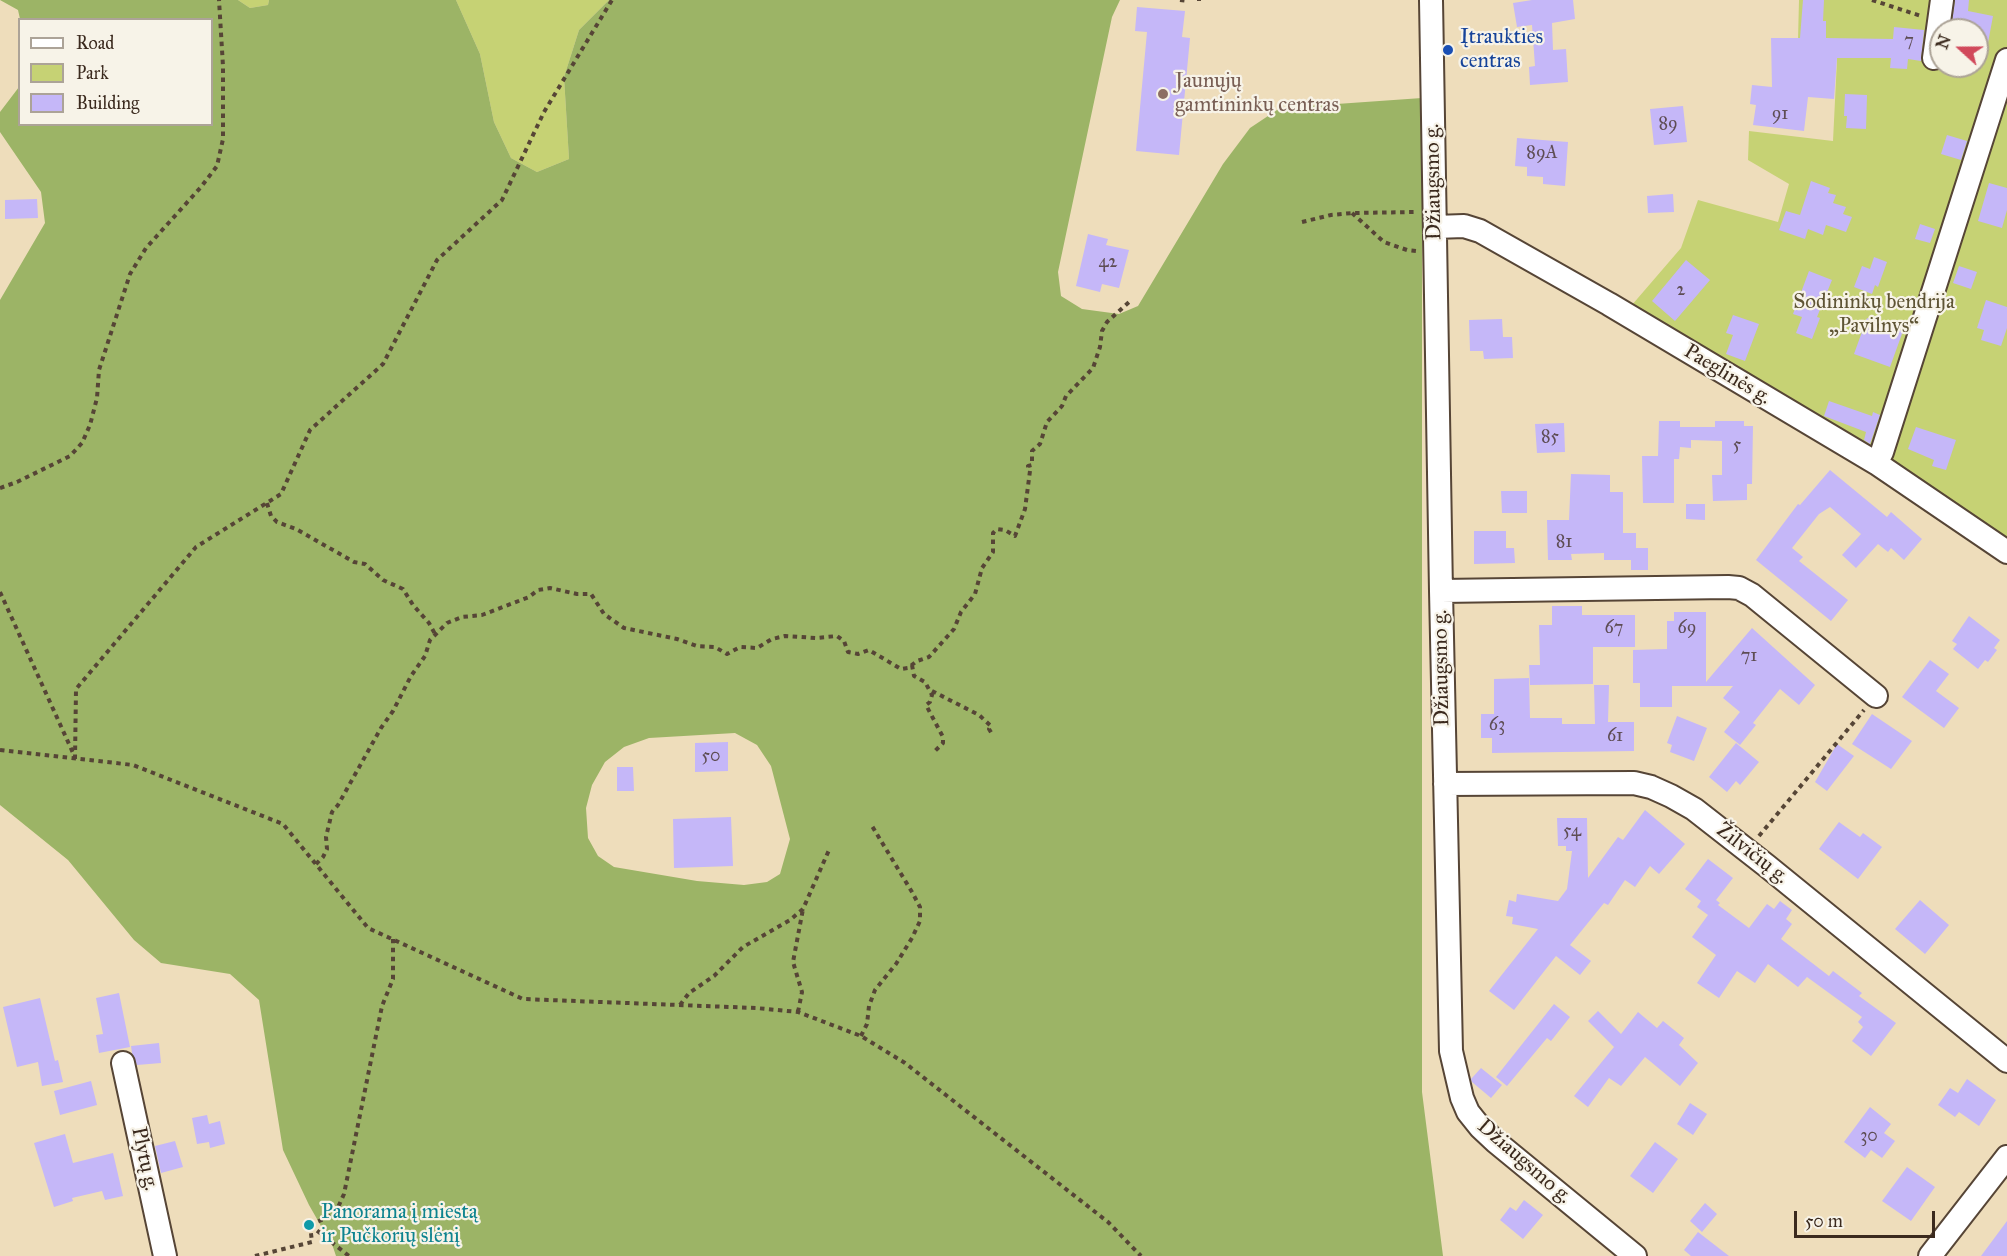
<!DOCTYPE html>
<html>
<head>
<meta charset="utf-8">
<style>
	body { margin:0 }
	#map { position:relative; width:2007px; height:1256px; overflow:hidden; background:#edb; font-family:"IM FELL Great Primer",serif }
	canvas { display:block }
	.legend { position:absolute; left:18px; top:18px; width:195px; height:108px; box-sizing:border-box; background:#f7f3e8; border:2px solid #aca397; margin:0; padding:8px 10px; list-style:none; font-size:18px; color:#3b2a1e }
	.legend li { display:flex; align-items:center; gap:12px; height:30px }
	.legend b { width:30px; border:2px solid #aca397 }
	.north { position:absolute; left:1929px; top:18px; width:60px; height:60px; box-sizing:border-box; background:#f7f3e8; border:2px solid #aca397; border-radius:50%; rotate:291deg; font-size:16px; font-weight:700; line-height:24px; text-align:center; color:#3b2a1e }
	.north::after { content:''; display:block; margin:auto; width:21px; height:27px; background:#d1495b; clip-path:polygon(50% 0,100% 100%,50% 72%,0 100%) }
	.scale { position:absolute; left:1794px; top:1211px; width:141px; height:27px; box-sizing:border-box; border:3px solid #3b2a1e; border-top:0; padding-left:8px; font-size:18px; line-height:21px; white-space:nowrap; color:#3b2a1e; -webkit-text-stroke:4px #f7f3e8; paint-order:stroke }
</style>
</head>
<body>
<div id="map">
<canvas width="2007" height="1256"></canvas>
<ul class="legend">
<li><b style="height:8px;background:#fff"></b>Road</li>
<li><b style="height:16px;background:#c6d274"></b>Park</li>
<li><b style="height:16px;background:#c5b7f8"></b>Building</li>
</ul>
<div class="north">N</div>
<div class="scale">50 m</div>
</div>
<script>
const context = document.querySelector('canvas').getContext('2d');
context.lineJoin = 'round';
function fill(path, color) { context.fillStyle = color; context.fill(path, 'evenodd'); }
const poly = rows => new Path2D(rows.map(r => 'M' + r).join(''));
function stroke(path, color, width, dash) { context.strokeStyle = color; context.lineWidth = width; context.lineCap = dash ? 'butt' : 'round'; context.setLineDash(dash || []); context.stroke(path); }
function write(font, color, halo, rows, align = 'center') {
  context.font = font + ' "IM FELL Great Primer",serif'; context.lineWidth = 4.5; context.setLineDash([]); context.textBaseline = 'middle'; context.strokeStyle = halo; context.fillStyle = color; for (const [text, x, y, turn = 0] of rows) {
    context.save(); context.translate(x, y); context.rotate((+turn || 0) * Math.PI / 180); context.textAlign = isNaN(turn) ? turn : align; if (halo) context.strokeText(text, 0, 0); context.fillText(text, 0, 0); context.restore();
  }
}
const green = poly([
	[238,0,269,0,268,5,250,8],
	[456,0,609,0,579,30,564,77,569,159,537,172,511,158,494,122,480,54],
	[1799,0,2007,0,2007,559,1887,478,1619,320,1681,248,1698,200,1778,222,1789,184,1748,160,1749,131,1833,141,1838,40,1798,40],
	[1941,30,1977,30,1977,66,1941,66]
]);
const forest = poly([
	[0,0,238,0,250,8,268,5,269,0,456,0,480,54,494,122,511,158,537,172,569,159,564,77,579,30,609,0,1120,0,1112,17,1058,272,1061,296,1082,309,1119,314,1138,306,1223,164,1250,128,1280,108,1422,98,1422,1092,1443,1256,336,1256,333,1247,309,1205,283,1150,259,1000,230,974,161,963,134,940,68,860,0,805,0,300,45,223,41,192,0,132,0,112,19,87,20,124,212,124,212,20,20,19,18,10],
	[735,733,757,745,771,766,790,839,780,874,767,882,744,885,697,881,614,867,598,856,588,838,586,808,592,785,605,762,624,747,649,738]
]);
const building = poly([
	[1532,0,1573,0,1575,19,1552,23,1553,50,1566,49,1568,82,1530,85,1529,67,1535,66,1532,25,1517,27,1513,3],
	[1803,0,1824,0,1823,21,1826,21,1826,38,1893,39,1894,27,1924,30,1921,61,1908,59,1907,69,1890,68,1891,58,1837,58,1834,99,1808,97,1804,131,1753,125,1756,105,1750,104,1752,85,1772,87,1771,38,1800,38],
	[1955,0,1969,0,1968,11,1993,16,1985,59,1977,58,1977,30,1951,30],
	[1137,7,1185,11,1182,37,1190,38,1179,155,1136,151,1147,32,1135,31],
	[1845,94,1867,95,1866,129,1846,128,1847,116,1844,116],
	[1683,106,1687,142,1654,145,1650,109],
	[1947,135,1967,141,1961,160,1941,154],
	[1517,138,1568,142,1565,186,1543,184,1543,177,1527,176,1527,167,1515,166],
	[1811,181,1830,188,1828,193,1836,195,1833,203,1846,207,1843,214,1852,217,1846,232,1826,225,1823,235,1808,229,1805,239,1779,230,1786,211,1800,215],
	[1989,183,2007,188,2007,210,2002,228,1978,221],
	[1673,194,1674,212,1648,213,1647,196],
	[37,199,38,218,5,219,5,200],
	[1920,224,1935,229,1930,243,1915,239],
	[1088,234,1108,239,1106,245,1129,250,1119,288,1102,284,1100,292,1076,286],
	[1874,257,1887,262,1878,287,1875,285,1872,294,1854,287,1862,266,1870,269],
	[1686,260,1710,280,1675,321,1652,301],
	[1959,266,1977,272,1971,289,1953,283],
	[1809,271,1832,280,1817,317,1820,318,1812,339,1796,333,1802,317,1793,314],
	[1986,300,2007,307,2007,328,2001,346,1981,340,1984,330,1977,328],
	[1733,315,1759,324,1745,361,1726,354,1733,335,1726,333],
	[1867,318,1903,331,1890,367,1854,354],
	[1502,319,1503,337,1512,337,1513,358,1484,359,1483,351,1470,351,1469,320],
	[1829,401,1872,416,1873,412,1880,415,1870,444,1864,440,1866,432,1824,416],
	[1659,421,1680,421,1680,427,1715,427,1715,421,1744,421,1744,426,1753,426,1752,484,1747,484,1747,500,1713,501,1712,475,1722,475,1722,441,1691,440,1691,448,1680,447,1679,459,1674,459,1674,503,1643,503,1642,456,1658,456],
	[1564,423,1565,452,1537,453,1535,424],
	[1916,427,1956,440,1946,470,1932,466,1934,460,1908,449],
	[1830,470,1887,517,1891,512,1922,539,1904,560,1891,548,1888,552,1878,544,1856,568,1842,555,1861,534,1830,507,1819,514,1792,548,1803,557,1799,561,1848,600,1831,621,1756,560,1798,504,1800,505],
	[1571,474,1610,475,1610,492,1623,492,1623,533,1636,533,1636,548,1648,548,1648,570,1631,570,1631,560,1604,560,1604,553,1571,554,1572,560,1548,560,1547,520,1569,520],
	[1501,491,1527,491,1527,513,1502,513],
	[1686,504,1705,504,1705,520,1686,519],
	[1474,531,1506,531,1506,548,1514,548,1515,563,1474,564],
	[1552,606,1582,606,1582,615,1635,615,1635,647,1593,647,1593,684,1530,685,1529,665,1540,665,1539,625,1552,625],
	[1674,612,1706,612,1706,682,1752,628,1815,685,1799,705,1780,689,1753,723,1756,725,1740,745,1724,732,1740,712,1723,698,1733,686,1672,686,1672,707,1640,707,1640,683,1633,683,1633,650,1667,649,1667,621,1674,621],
	[1969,616,2000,640,1994,648,1997,650,1988,662,1985,660,1978,669,1953,649,1957,644,1952,641],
	[1930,660,1949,674,1936,691,1959,708,1944,728,1902,697],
	[1529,678,1530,718,1562,718,1562,724,1595,724,1594,685,1609,685,1608,722,1634,722,1634,751,1492,753,1492,738,1481,738,1481,714,1494,714,1494,679],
	[1872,714,1912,741,1891,769,1852,744],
	[1677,716,1707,728,1694,761,1670,752,1672,745,1667,743],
	[728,742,728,771,695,772,695,743],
	[1736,743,1759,762,1740,785,1736,781,1727,792,1709,777],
	[1837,744,1854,756,1827,791,1815,782],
	[617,767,633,767,634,791,617,791],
	[1645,810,1685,844,1659,874,1650,866,1635,887,1625,880,1608,905,1604,903,1570,945,1591,961,1580,975,1556,956,1514,1010,1489,991,1538,929,1512,924,1513,917,1506,916,1509,900,1516,902,1517,894,1558,901,1567,889,1572,851,1566,851,1566,846,1558,846,1557,818,1587,818,1588,878,1618,837,1623,840],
	[731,817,733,866,674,868,673,819],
	[1839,822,1860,837,1863,833,1882,847,1858,879,1819,849],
	[1708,859,1733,878,1716,900,1720,903,1718,905,1749,928,1767,904,1774,909,1780,901,1792,910,1786,919,1792,924,1781,939,1829,976,1833,971,1862,993,1859,996,1896,1023,1871,1056,1852,1041,1863,1027,1858,1022,1862,1017,1807,977,1798,987,1768,964,1755,983,1737,971,1719,998,1697,983,1716,955,1692,937,1708,915,1697,907,1701,901,1685,889],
	[1920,900,1949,925,1925,954,1895,929],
	[119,993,130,1047,99,1053,96,1035,103,1034,96,998],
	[40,998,55,1061,58,1060,63,1082,42,1086,38,1062,17,1067,3,1007],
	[1554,1004,1570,1017,1551,1041,1547,1038,1507,1086,1496,1077],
	[1598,1011,1621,1034,1638,1012,1657,1028,1663,1021,1684,1038,1679,1045,1698,1063,1680,1086,1645,1057,1621,1086,1609,1078,1588,1107,1574,1096,1614,1047,1588,1021],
	[159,1043,161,1063,137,1065,132,1053,131,1046],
	[1481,1068,1502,1085,1491,1098,1472,1082,1471,1079],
	[1967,1079,1996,1100,1979,1126,1959,1112,1955,1117,1938,1105,1950,1088,1958,1093],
	[91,1081,97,1105,60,1115,54,1091],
	[1690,1103,1707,1114,1693,1135,1677,1124],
	[1870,1107,1891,1124,1884,1133,1895,1141,1882,1158,1871,1150,1865,1158,1844,1142],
	[207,1115,209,1124,220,1121,225,1144,210,1148,209,1142,197,1144,192,1118],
	[65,1134,73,1163,113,1153,123,1196,105,1200,102,1191,72,1198,73,1201,54,1207,34,1143],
	[175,1141,183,1167,161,1173,155,1146],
	[1655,1142,1678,1159,1653,1193,1630,1176],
	[1907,1167,1935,1187,1911,1221,1882,1201],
	[1524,1200,1543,1215,1523,1239,1500,1220,1510,1207,1516,1211],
	[1705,1203,1717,1214,1702,1232,1690,1221],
	[2007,1221,2007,1256,1981,1256],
	[1698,1232,1729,1256,1691,1256,1684,1250]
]);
const path = poly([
	[1180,0,1188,1],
	[1872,0,1921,16],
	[1199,1,1199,0],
	[1352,213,1384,242,1407,250,1416,251],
	[1302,222,1331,215,1352,213,1416,212],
	[0,488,17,482,70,456,82,443,90,425,97,398,99,370,130,274,146,248,201,187,217,166,223,139,223,66,219,0],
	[267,503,271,516,277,522,296,529,354,562,365,564,383,580,403,589,413,605,429,623,435,634],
	[0,592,74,755],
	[912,665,914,676,925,682,932,695,930,702,926,705,943,737,943,743,935,751],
	[932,691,979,715,991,726,989,729,992,734],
	[0,750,133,765,283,824,368,928,523,999,756,1008,798,1012,861,1036,905,1063,1108,1222,1141,1256],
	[75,759,76,689,196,547,281,494,310,430,383,364,437,260,502,200,544,112,612,0],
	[1759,836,1864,710],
	[316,864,323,857,327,849,326,837,332,812,338,805,381,728,393,711,411,676,425,656,430,640,447,623,462,617,482,615,529,597,538,590,550,588,577,594,591,594,604,614,624,628,677,639,697,646,715,647,727,654,740,647,757,648,772,639,785,636,816,638,837,636,844,641,848,652,858,654,869,650,901,669,908,668,917,661,929,657,954,629,961,612,975,594,982,568,993,552,993,533,997,529,1005,530,1015,536,1025,509,1030,471,1028,466,1032,465,1032,451,1040,444,1047,422,1062,406,1066,396,1093,368,1100,347,1102,331,1107,322,1129,302],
	[680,1005,689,993,714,976,743,947,790,920,803,909,829,850],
	[798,1012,802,992,793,962,803,909],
	[861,1036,867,1024,869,1006,875,990,896,964,912,938,920,921,920,907,912,892,872,826],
	[310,1225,335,1214,344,1194,382,1006,393,979,393,939],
	[310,1225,349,1256],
	[255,1256,312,1242,310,1225]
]);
const minor = poly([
	[1431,0,1441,591,1451,1051,1462,1098,1468,1112,1480,1127,1496,1142,1635,1256],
	[1934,58,1942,0],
	[1435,227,1464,226,1480,231,1609,304,1876,463,2007,552],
	[1876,463,1882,452,2007,60],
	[1441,591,1728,587,1739,588,1752,595,1876,696],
	[1445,784,1634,783,1651,787,1671,796,1694,809,1767,866,2007,1061],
	[123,1063,165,1256],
	[1930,1256,2007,1157]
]);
const markers = [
	[1448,50,6,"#1a4fb4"],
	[1163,94,6,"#8d6e63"],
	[309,1225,6,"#0f9aa8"]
];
const numberNames = [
	["7",1909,42],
	["91",1780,115],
	["89",1668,125],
	["89A",1542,154],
	["42",1108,263],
	["2",1681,291],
	["85",1550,438],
	["5",1737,446],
	["81",1564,543],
	["67",1614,629],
	["69",1687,629],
	["71",1749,657],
	["63",1497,726],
	["61",1615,737],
	["50",711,757],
	["54",1572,832],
	["30",1869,1137]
];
const transitNames = [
	["Įtraukties",1460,38],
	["centras",1460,62]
];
const educationNames = [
	["Jaunųjų",1175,82],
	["gamtininkų centras",1175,106]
];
const streetNames = [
	["Džiaugsmo g.",1434,182,-91],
	["Paeglinės g.",1727,375,31],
	["Džiaugsmo g.",1442,668,-91],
	["Žilvičių g.",1752,854,38],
	["Plytų g.",144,1159,78],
	["Džiaugsmo g.",1524,1162,41]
];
const parkNames = [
	["Sodininkų bendrija",1874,303],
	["„Pavilnys“",1874,327]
];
const cultureNames = [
	["Panorama į miestą",321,1213],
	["ir Pučkorių slėnį",321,1237]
];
fill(green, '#c6d274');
fill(forest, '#9cb466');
fill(building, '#c5b7f8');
stroke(minor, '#564536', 26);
stroke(path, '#564536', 4, [4.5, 4.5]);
stroke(minor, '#fff', 22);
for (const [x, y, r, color] of markers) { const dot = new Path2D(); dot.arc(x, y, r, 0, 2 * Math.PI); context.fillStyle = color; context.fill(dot); stroke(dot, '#f7f3e8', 2); }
write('18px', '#5e4d54', null, numberNames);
write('21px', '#164399', '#f7f3e8', transitNames, 'left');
write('21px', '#785e54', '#f7f3e8', educationNames, 'left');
write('21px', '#3b2a1e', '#f7f3e8', streetNames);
write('21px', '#5e5434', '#f7f3e8', parkNames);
write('21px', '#0d838f', '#f7f3e8', cultureNames, 'left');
</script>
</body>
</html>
